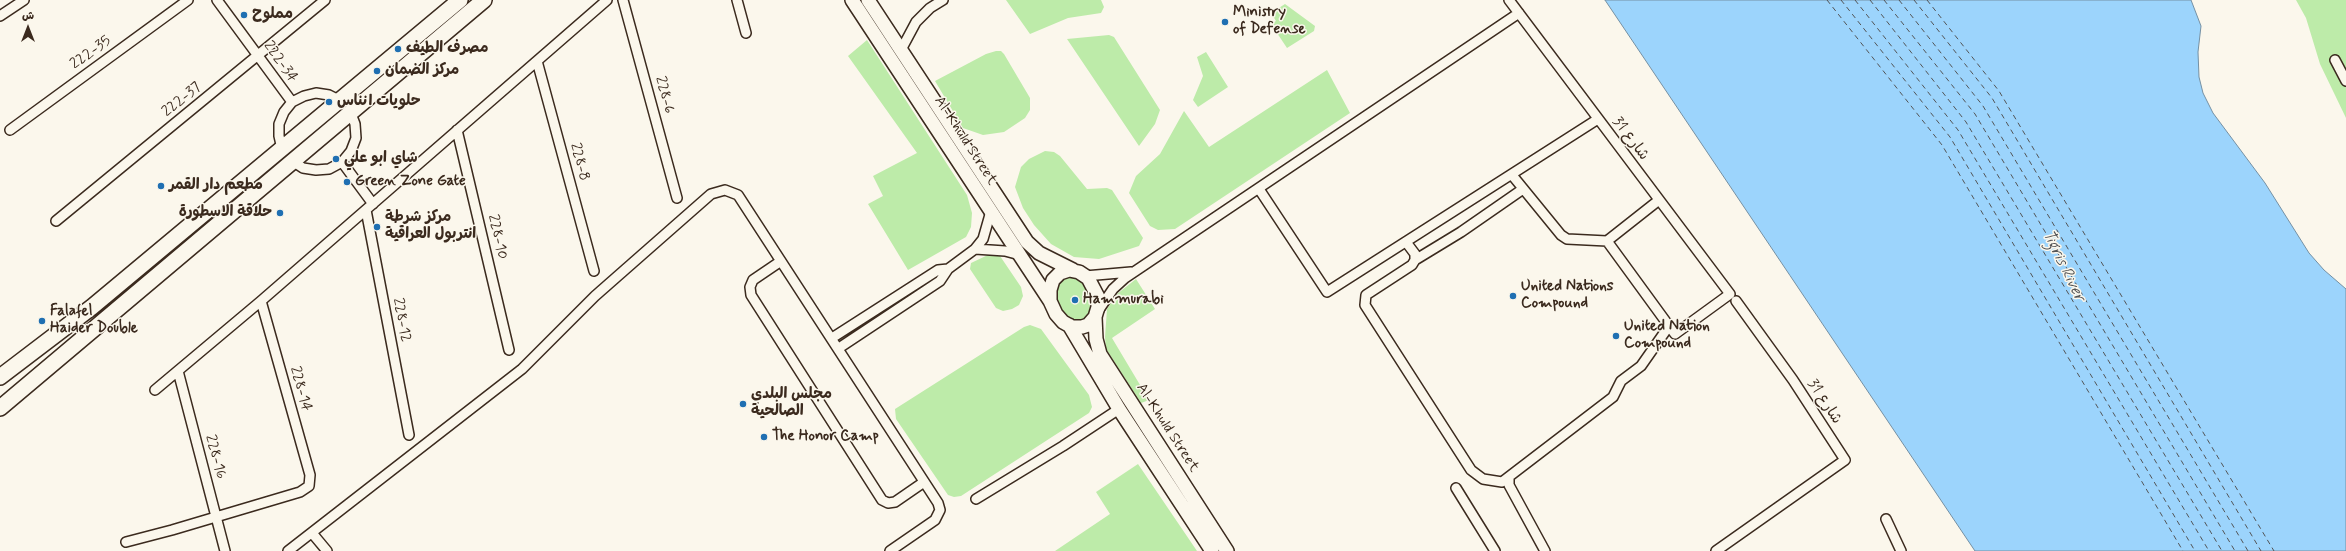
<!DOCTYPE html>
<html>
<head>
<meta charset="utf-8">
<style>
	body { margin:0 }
	#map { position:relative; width:2346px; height:551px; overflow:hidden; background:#fbf7ec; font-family:Mynerve,"Playpen Sans Arabic",sans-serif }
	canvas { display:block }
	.north { position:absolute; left:8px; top:8px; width:40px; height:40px; -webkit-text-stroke:3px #fbf7ec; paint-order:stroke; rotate:0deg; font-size:11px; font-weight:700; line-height:16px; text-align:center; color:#3b2a1e }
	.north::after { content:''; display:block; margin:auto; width:14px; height:18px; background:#3b2a1e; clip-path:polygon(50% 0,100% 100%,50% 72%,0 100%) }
</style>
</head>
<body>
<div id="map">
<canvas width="2346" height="551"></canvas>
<div class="north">ش</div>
</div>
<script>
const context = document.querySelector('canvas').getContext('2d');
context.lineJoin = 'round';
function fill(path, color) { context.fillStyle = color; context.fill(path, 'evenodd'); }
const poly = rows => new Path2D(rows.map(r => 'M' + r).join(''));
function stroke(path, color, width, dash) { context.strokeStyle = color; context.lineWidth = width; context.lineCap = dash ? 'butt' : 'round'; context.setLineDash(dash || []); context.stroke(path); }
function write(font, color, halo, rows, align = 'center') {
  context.font = font + ' Mynerve,"Playpen Sans Arabic",sans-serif'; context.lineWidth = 3; context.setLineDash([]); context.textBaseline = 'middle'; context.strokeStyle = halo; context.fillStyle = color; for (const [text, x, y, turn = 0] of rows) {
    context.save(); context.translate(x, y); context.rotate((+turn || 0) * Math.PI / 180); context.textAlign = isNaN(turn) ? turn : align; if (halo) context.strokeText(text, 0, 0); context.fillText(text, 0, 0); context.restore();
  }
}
const green = poly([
	[1006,0,1101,0,1104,7,1101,13,1068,18,1030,34],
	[2296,0,2346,0,2346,118,2320,64,2306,18],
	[1285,4,1315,26,1314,31,1287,48,1271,24,1276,21,1271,13],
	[1109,35,1114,37,1160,110,1155,124,1139,146,1067,39],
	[867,40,967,195,972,213,971,227,966,237,908,270,868,204,883,196,873,176,917,153,848,56],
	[996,51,1001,51,1004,54,1030,98,1030,110,1025,118,1004,132,983,135,963,128,935,81,986,54],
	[1206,52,1228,87,1198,107,1193,100,1203,76,1197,57],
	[1327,70,1350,113,1175,229,1158,230,1150,226,1129,193,1136,176,1160,154,1184,111,1209,147],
	[1045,151,1054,152,1060,156,1087,189,1107,188,1112,190,1143,238,1139,246,1099,259,1074,257,1051,244,1034,225,1023,208,1015,187,1021,167,1029,159],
	[990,254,1000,256,1021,287,1023,296,1019,305,1012,309,1003,311,996,308,970,269,971,263],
	[1068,276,1079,277,1093,295,1092,315,1078,323,1063,317,1054,298,1058,282],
	[1136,279,1155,309,1112,338,1149,400,1141,403,1106,349,1105,337,1107,309,1117,294],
	[1030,325,1041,329,1089,395,1092,407,1089,413,961,496,954,497,948,495,896,419,895,409,1024,327],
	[1138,464,1197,551,1055,551,1110,514,1096,492]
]);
const water = poly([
	[1605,0,2191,0,2201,26,2198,52,2199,77,2203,93,2213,113,2265,183,2309,253,2324,270,2346,289,2346,551,1975,551,1605,0]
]);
const ferry = poly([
	[1827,0,1942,145,2183,551],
	[1841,0,1950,137,2195,551],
	[1855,0,1958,130,2209,551],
	[1870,0,1966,122,2222,551],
	[1884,0,1975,114,2235,551],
	[1899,0,1983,106,2248,551],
	[1914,0,1992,98,2261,551],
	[1927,0,1999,91,2274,551]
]);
const street = poly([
	[217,0,292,102],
	[623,0,677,198],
	[737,0,746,33],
	[1509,0,1730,294,1675,334,1669,326],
	[0,16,24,0],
	[901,50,916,22,930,8,943,0],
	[2335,60,2346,81],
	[537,61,594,271],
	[10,130,188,0],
	[457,130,509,350],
	[282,149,279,136,279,124,284,112,292,102,304,96,316,93,329,95,341,101],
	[291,160,303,168,316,170,329,169,342,162,351,151,356,138,355,124,350,111],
	[342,162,373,204],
	[1259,189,1327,292,1598,119],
	[366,210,409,435],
	[56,221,325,0],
	[1607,241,1659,200],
	[1406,242,1415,254,1415,260,1412,265,1366,295,1365,305,1471,470,1483,479,1502,482,1613,397,1621,381,1641,366,1669,326,1607,241,1567,239,1561,235,1512,175],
	[975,249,1005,251,1020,255],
	[1415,260,1461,232,1523,189],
	[781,261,753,280,750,287,751,295,882,500,888,503,895,502,924,482],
	[1085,276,1131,272],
	[1098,311,1113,289,1125,278,1519,13],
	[832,338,938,270,948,269],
	[839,348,940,281,948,269,975,249,983,239,991,211],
	[178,371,225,551],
	[155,390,261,301,607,0],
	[1509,477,1509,485,1545,551],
	[1456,488,1495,551],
	[976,499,1063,446,1119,409],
	[1886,519,1901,551],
	[312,533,327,551],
	[126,542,172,530,300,492,309,486,310,475,261,301],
	[288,551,522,369,595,296,711,194,725,190,738,195,938,503,940,510,935,520,890,551],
	[1716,551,1845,460,1793,380,1736,301]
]);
const secondary = poly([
	[852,0,1050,301],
	[868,0,1027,242,1039,253,1073,270],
	[1069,270,1079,272,1088,278,1098,297,1098,307,1095,317,1088,325,1082,327,1072,327,1063,322,1056,314,1050,301,1050,290,1053,280,1060,273,1069,270],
	[1095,317,1096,339,1100,354,1227,551],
	[1069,325,1119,409,1212,551]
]);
const primary = poly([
	[0,377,92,307,460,0],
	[0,408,484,0]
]);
const markers = [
	[244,15,4,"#1f6fb2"],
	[1225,22,4,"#1f6fb2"],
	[398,49,4,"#1f6fb2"],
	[377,71,4,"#1f6fb2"],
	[329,102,4,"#1f6fb2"],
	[336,159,4,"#1f6fb2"],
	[347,182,4,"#1f6fb2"],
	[161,186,4,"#1f6fb2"],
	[280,213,4,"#1f6fb2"],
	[377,227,4,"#1f6fb2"],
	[1513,296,4,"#1f6fb2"],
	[1075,300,4,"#1f6fb2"],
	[42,321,4,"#1f6fb2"],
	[1616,336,4,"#1f6fb2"],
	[743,404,4,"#1f6fb2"],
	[764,437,4,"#1f6fb2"]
];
const poiNames = [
	["Ministry",1233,13],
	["of Defense",1233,30],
	["مملوح",252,15],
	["مصرف الطيف",406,49],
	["مركز الضمان",385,71],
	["حلويات انناس",337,102],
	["شاي ابو علي",344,159],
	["Green Zone Gate",355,182],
	["مطعم دار القمر",169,186],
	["حلاقة الاسطورة",272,213,"right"],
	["مركز شرطة",385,218],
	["انتربول العراقية",385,235],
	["United Nations",1521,287],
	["Compound",1521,304],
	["Hammurabi",1083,300],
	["Falafel",50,312],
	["Haider Double",50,329],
	["United Nation",1624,327],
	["Compound",1624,344],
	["مجلس البلدي",751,395],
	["الصالحية",751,412],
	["The Honor Camp",772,437]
];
const streetNames = [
	["222-35",91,53,-36],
	["222-34",280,62,54],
	["228-6",664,95,75],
	["222-37",182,100,-39],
	["شارع 31",1630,139,53],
	["Al-Khuld Street",965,141,57],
	["228-8",579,162,75],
	["228-10",497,237,77],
	["228-12",401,320,79],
	["228-14",300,389,74],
	["شارع 31",1824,402,57],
	["Al-Khuld Street",1167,428,57],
	["228-16",215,457,75]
];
const waterNames = [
	["Tigris River",2063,266,64]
];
fill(green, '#bdeba9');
fill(water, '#9cd4fc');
stroke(water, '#7590a3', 1);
stroke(ferry, '#535456', 1, [5, 4]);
stroke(street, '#3b2a1e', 12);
stroke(secondary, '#3b2a1e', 16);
stroke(primary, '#3b2a1e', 18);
stroke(street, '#fbf7ec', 9);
stroke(secondary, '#fbf7ec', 13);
stroke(primary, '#fbf7ec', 15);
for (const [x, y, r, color] of markers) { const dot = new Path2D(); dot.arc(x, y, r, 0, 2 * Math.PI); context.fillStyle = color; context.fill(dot); stroke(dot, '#fbf7ec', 1.5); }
write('bold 15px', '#3b2a1e', '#fbf7ec', poiNames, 'left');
write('15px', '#3b2a1e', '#fbf7ec', streetNames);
write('italic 16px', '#535456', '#fbf7ec', waterNames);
</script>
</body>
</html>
